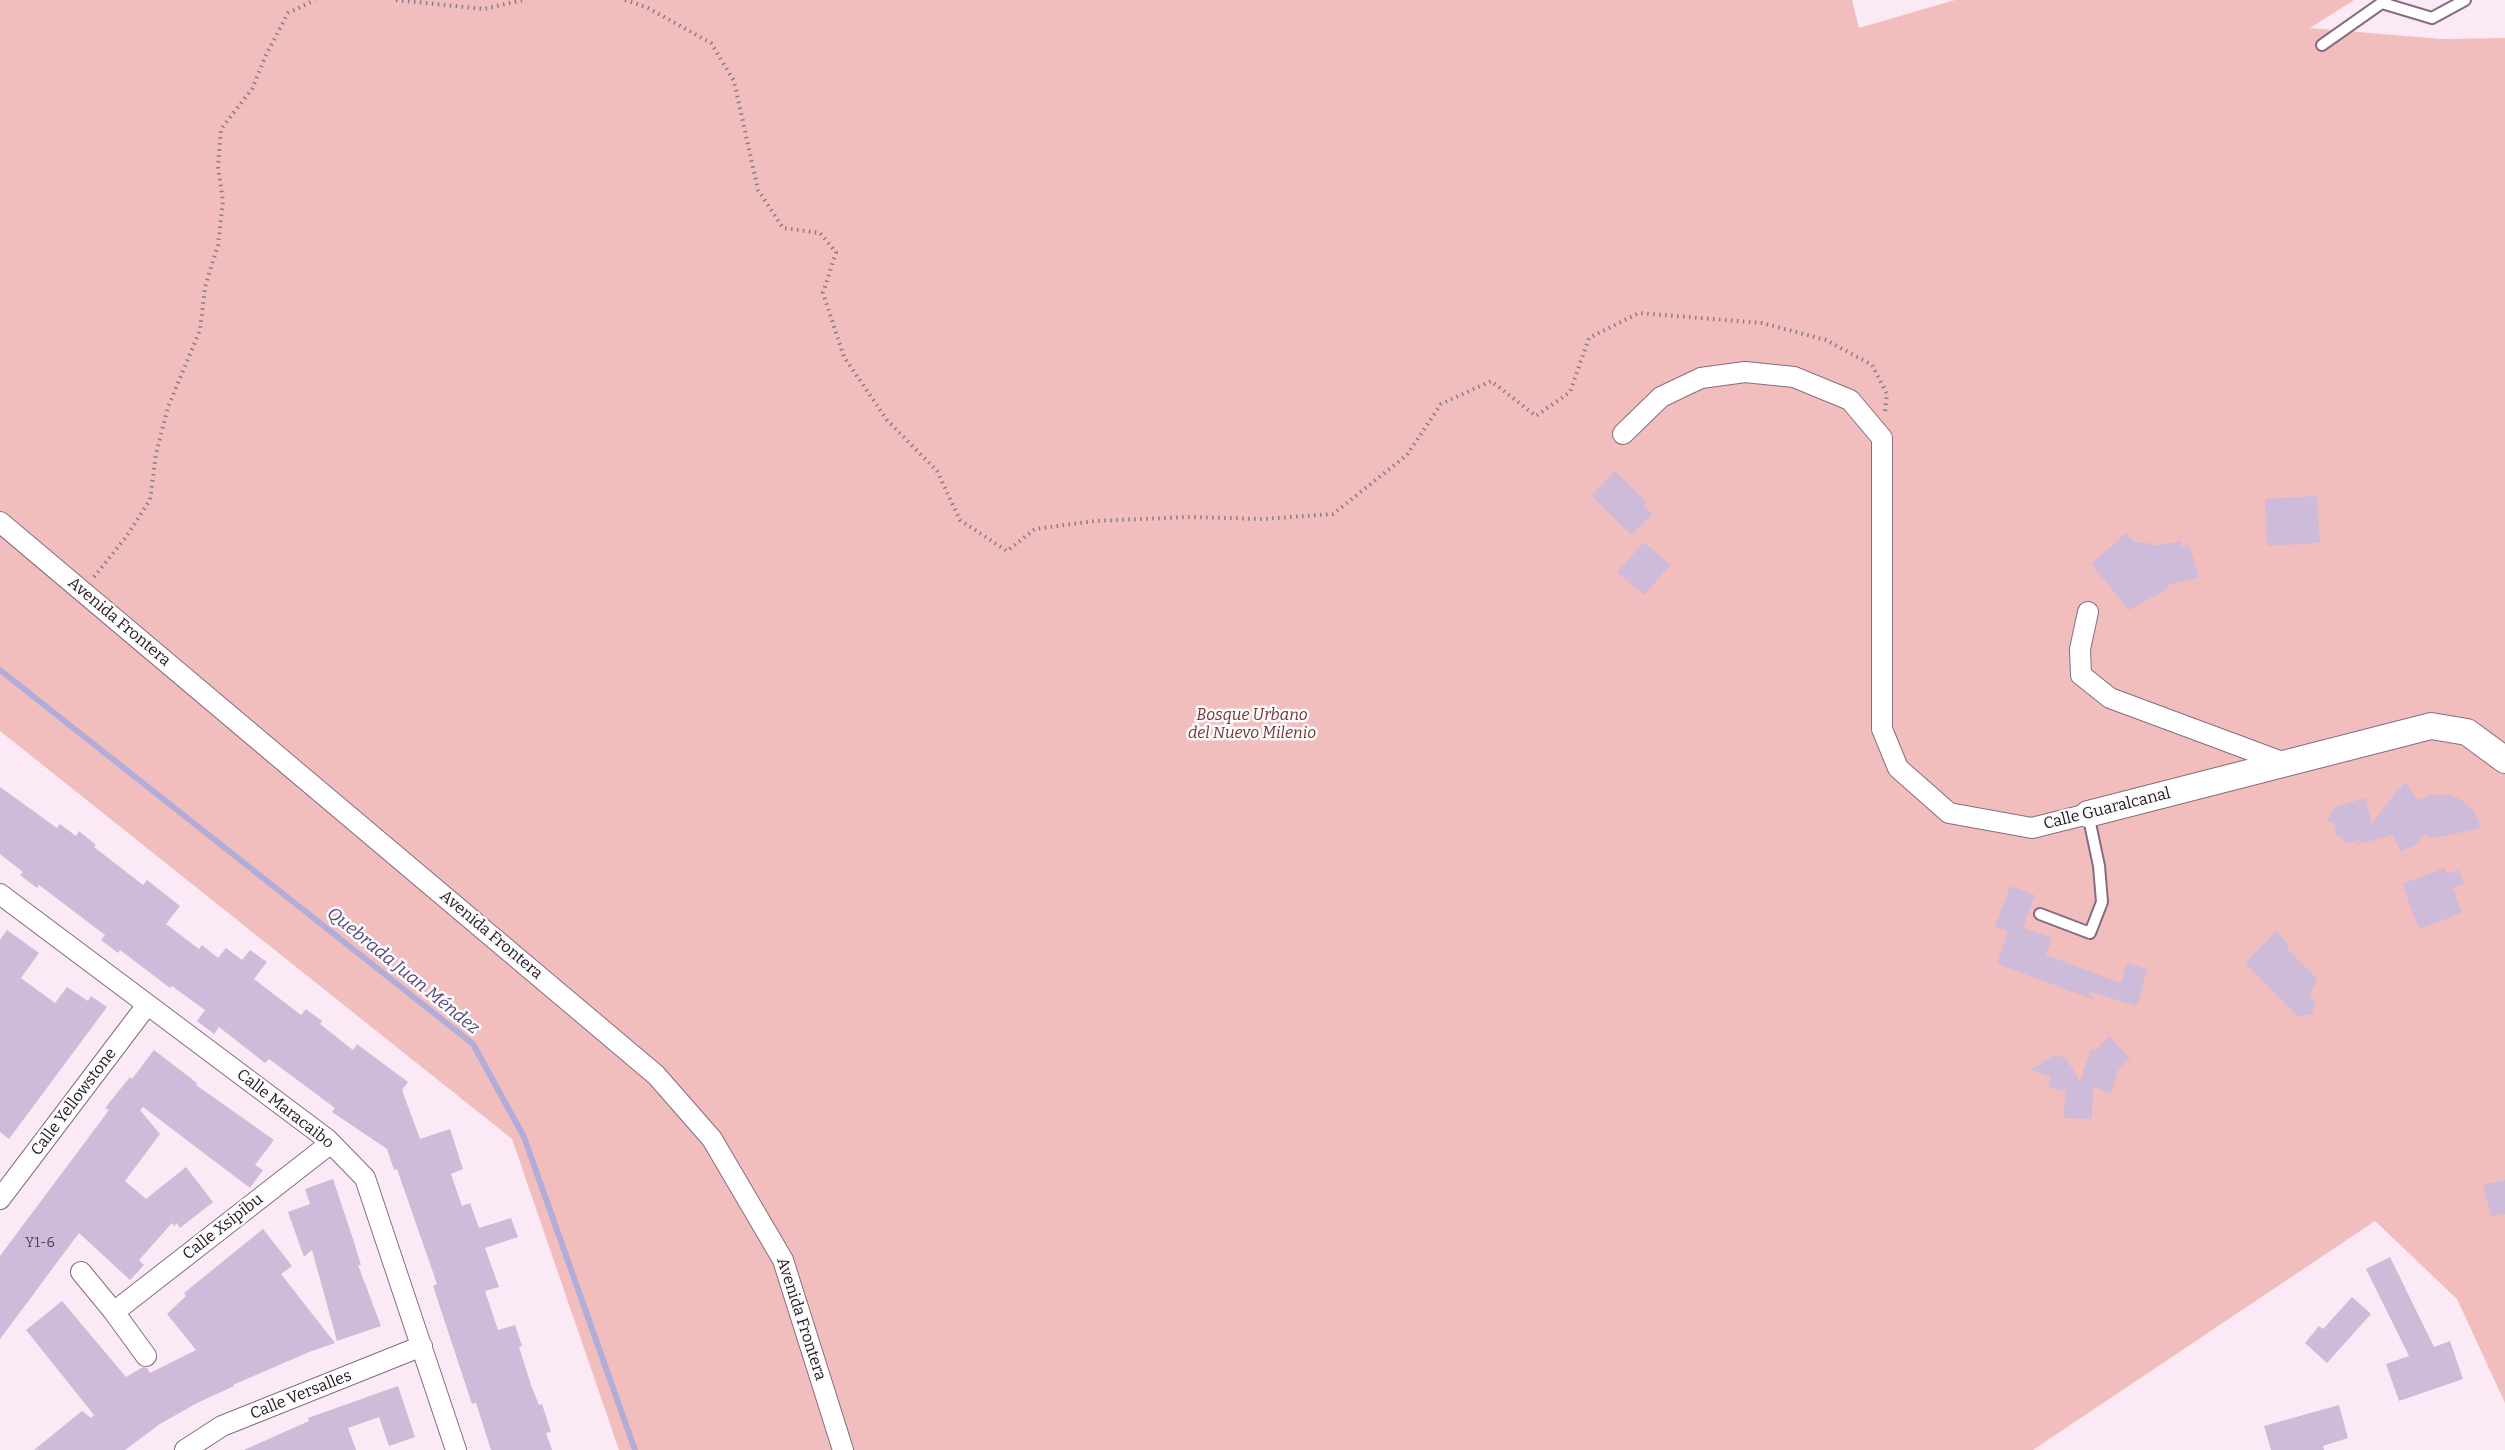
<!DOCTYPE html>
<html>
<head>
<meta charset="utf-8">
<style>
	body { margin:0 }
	canvas { display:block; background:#fbe9f6 }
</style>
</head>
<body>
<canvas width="2505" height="1450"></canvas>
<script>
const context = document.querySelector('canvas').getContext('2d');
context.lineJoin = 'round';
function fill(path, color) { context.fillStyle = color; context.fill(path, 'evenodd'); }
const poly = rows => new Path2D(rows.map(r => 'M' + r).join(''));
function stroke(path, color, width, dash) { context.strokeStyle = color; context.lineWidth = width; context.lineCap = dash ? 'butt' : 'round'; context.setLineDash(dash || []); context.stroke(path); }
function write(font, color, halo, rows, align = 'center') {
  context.font = font + ' Bitter,serif'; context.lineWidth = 5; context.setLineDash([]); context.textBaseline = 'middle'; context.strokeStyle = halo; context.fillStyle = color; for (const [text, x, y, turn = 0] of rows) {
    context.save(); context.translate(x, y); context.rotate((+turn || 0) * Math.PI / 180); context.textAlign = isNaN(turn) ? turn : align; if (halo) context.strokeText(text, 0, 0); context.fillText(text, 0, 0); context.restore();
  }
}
const green = poly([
	[0,0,1852,0,1859,28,1955,0,2354,0,2310,28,2442,39,2505,38,2505,1403,2457,1299,2375,1221,2033,1450,619,1450,512,1139,0,731]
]);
const stream = poly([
	[0,670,473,1044,524,1137,635,1450]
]);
const building = poly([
	[1615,471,1647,502,1643,506,1652,514,1632,535,1591,496],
	[2317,496,2320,543,2267,546,2265,499],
	[2126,533,2134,542,2148,543,2155,546,2181,541,2182,547,2189,544,2199,577,2168,585,2167,589,2129,610,2091,564],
	[1644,542,1670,565,1644,595,1617,572],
	[2406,782,2417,800,2432,795,2450,795,2463,801,2475,812,2480,826,2479,829,2432,838,2425,834,2415,845,2401,851,2392,835,2356,845,2360,840,2347,843,2336,834,2334,824,2327,821,2335,807,2365,798,2372,824,2395,793],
	[0,787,57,828,60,824,76,836,79,831,96,845,94,847,143,885,147,880,180,906,166,924,199,949,202,945,218,958,226,948,242,960,250,950,267,962,254,979,301,1015,306,1009,322,1021,320,1024,353,1050,357,1044,408,1082,402,1090,420,1139,450,1129,463,1169,451,1174,462,1206,470,1203,479,1228,511,1218,518,1237,485,1248,499,1287,485,1291,498,1330,515,1325,522,1346,519,1347,531,1385,539,1405,542,1404,551,1432,546,1433,552,1450,491,1450,476,1403,472,1404,433,1286,437,1284,397,1169,394,1170,387,1149,332,1112,335,1108,269,1059,265,1063,219,1027,214,1034,197,1021,205,1010,172,986,170,988,120,950,118,953,101,940,105,935,39,885,37,888,20,875,23,872,0,854],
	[2445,868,2447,874,2459,870,2464,884,2453,888,2462,913,2419,929,2402,884],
	[2010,886,2035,895,2023,928,2052,938,2046,955,2121,983,2127,963,2147,969,2137,1006,2087,991,2095,1000,1997,964,2008,931,1995,927],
	[7,930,39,953,21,978,55,1003,67,987,88,1001,91,996,107,1007,9,1139,0,1132,0,940],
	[2276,931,2288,944,2288,950,2317,979,2310,995,2315,1001,2312,1014,2298,1017,2245,963],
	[2109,1036,2130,1058,2118,1071,2111,1093,2093,1087,2092,1119,2064,1118,2065,1091,2049,1087,2050,1076,2030,1070,2054,1055,2066,1058,2080,1081,2091,1049,2095,1050],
	[154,1050,197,1083,196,1085,274,1140,255,1165,263,1170,250,1188,143,1107,140,1110,160,1134,125,1181,146,1199,186,1167,213,1202,180,1228,177,1223,174,1226,172,1223,139,1260,144,1265,130,1280,79,1233,0,1339,0,1256,109,1110,105,1108,130,1077,132,1079],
	[333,1179,353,1239,361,1265,358,1265,381,1326,337,1341,312,1250,304,1257,288,1212,310,1204,305,1189],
	[2505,1180,2505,1214,2491,1217,2483,1185],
	[263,1229,292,1266,281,1274,335,1343,309,1352,233,1385,234,1386,197,1403,160,1424,125,1450,34,1450,82,1411,91,1418,94,1415,26,1330,62,1301,126,1377,143,1367,147,1368,150,1373,196,1350,167,1314,186,1296,184,1293],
	[2390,1257,2434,1347,2450,1341,2463,1379,2399,1401,2386,1364,2409,1356,2366,1269],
	[2352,1297,2371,1314,2327,1363,2305,1343,2319,1326,2323,1329],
	[398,1386,415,1437,389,1446,379,1417,348,1428,356,1450,244,1450,309,1421,308,1418],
	[2339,1405,2348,1438,2323,1446,2324,1450,2271,1450,2264,1426]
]);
const path = poly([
	[396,0,484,9,523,0],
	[625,0,648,8,711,43,734,81,758,190,783,228,820,233,836,252,823,293,844,357,887,420,937,471,960,520,1007,551,1035,529,1095,521,1190,517,1263,519,1333,514,1407,455,1441,404,1491,381,1536,416,1570,392,1589,338,1639,313,1762,323,1826,340,1872,365,1887,394,1885,411],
	[94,577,126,537,150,500,156,454,168,407,200,330,205,287,218,245,223,201,218,167,221,129,252,89,266,55,288,13,315,0]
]);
const service = poly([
	[2382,3,2432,18,2465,0],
	[2322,45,2386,0],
	[2040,914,2090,933,2102,902,2099,866,2088,814]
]);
const minor = poly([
	[1623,434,1661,397,1701,378,1745,372,1794,377,1850,400,1882,438,1882,729,1898,768,1949,813,2032,828,2088,814],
	[0,522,656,1075,712,1139,783,1260,843,1450],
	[2088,612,2080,649,2081,675,2110,698,2285,763],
	[0,894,327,1139,365,1178,456,1450],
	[0,1199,147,1005],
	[81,1272,114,1312,146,1356],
	[114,1312,331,1143],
	[185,1450,222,1426,422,1346]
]);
const tertiary = poly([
	[2088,814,2431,726,2467,732,2505,760]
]);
const numberNames = [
	["Y1-6",40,1243]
];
const streetNames = [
	["Avenida Frontera",119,622,40],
	["Calle Guaralcanal",2107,809,-14],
	["Avenida Frontera",491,935,40],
	["Calle Yellowstone",74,1102,-53],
	["Calle Maracaibo",285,1109,38],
	["Calle Xsipibu",223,1227,-38],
	["Avenida Frontera",801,1319,72],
	["Calle Versalles",301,1395,-22]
];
const parkNames = [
	["Bosque Urbano",1252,716],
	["del Nuevo Milenio",1252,734]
];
const waterNames = [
	["Quebrada Juan Méndez",403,971,39]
];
fill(green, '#f2bebd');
stroke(stream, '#b2add8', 6);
fill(building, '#cebbd9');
stroke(service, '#876c80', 14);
stroke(minor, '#876c80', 22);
stroke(tertiary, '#876c80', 28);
stroke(path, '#8a7c86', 4, [1.5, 4.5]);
stroke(service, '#fff', 10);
stroke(minor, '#fff', 20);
stroke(tertiary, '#fff', 26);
write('14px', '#4e424f', null, numberNames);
write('16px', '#241921', '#fcfcfc', streetNames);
write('italic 16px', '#743436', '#fcfcfc', parkNames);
write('italic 18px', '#534981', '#fcfcfc', waterNames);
</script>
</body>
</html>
